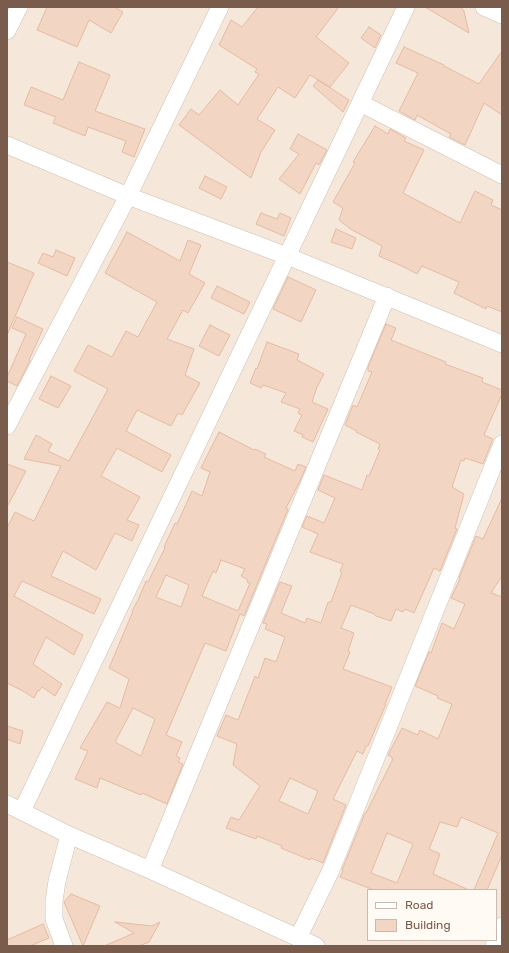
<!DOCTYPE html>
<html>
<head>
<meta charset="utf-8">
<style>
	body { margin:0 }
	#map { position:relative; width:509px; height:953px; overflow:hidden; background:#fdf6ec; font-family:Rubik,sans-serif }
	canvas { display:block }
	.frame { position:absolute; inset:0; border:8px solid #7a5c4d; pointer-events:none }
	.legend { position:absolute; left:367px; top:889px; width:130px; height:52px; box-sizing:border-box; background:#fffaf3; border:1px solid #cabbb1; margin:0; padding:5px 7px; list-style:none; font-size:12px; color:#7a5c4d }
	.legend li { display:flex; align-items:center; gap:8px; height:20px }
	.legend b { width:20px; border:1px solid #cabbb1 }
</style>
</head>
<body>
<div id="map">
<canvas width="509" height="953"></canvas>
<div class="frame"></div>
<ul class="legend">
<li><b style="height:5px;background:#fff"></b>Road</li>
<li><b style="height:11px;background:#f3d5c3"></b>Building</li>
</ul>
</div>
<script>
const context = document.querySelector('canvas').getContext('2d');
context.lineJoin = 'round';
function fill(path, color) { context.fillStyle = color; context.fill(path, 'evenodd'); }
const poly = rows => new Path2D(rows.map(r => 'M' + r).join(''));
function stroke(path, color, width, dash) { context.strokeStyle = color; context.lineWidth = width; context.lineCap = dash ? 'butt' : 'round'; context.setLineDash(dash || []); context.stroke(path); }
const residential = poly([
	[7,7,502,7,502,946,7,946],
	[368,890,496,890,496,940,368,940]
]);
const building = poly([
	[47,7,114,7,123,12,111,33,89,20,77,47,37,30,47,7],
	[258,7,339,7,316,37,349,63,330,87,310,75,295,98,278,87,257,119,275,130,261,152,251,178,179,125,191,109,199,115,220,90,238,105,259,74,255,72,257,69,219,45,231,20,242,27,258,7],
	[425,7,461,7,464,11,469,33,425,7],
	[369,27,381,35,375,48,361,38,369,27],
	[404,47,444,65,444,66,479,84,502,51,502,115,484,103,465,145,449,137,451,134,417,115,415,120,399,111,418,73,396,63,404,47],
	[79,62,110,75,95,111,145,129,134,157,122,152,126,141,88,127,85,136,53,123,56,117,24,105,31,87,63,100,79,62],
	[318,80,349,100,343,112,313,86,318,80],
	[375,126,388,134,390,129,406,138,404,141,424,150,403,193,460,223,475,191,493,200,491,205,502,210,502,312,487,306,486,309,454,293,459,282,422,266,417,274,406,268,379,256,382,246,352,230,339,220,343,208,333,202,355,163,353,162,375,126],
	[298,134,327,150,319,165,316,163,300,194,279,179,299,154,290,149,298,134],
	[205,176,227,187,221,199,199,188,205,176],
	[261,213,277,219,280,213,291,218,284,236,256,224,261,213],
	[336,229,356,238,352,249,331,242,336,229],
	[127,232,180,261,188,240,201,245,189,274,205,283,188,313,183,310,167,339,194,349,185,375,200,383,182,415,178,413,171,426,137,410,126,431,171,455,162,472,117,448,101,476,140,497,127,520,139,525,132,541,115,533,96,570,63,551,51,576,101,599,94,614,22,581,14,596,83,635,74,655,46,637,33,664,62,684,55,696,42,687,39,691,38,690,34,698,23,691,7,683,7,528,15,512,34,521,61,466,24,459,36,435,52,444,48,451,69,461,108,389,74,371,88,345,112,357,126,331,138,337,157,302,105,273,127,232],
	[56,250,75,258,67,276,38,263,43,253,53,257,56,250],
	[7,262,34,273,7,335,7,262],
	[288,277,316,290,301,322,273,309,288,277],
	[217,286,250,302,244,314,211,298,217,286],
	[17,317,43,329,29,360,30,360,29,363,17,386,7,381,7,377,26,334,12,328,17,317],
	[386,324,396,328,391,340,446,362,445,364,483,378,482,382,502,390,502,394,484,435,493,439,483,464,465,458,464,461,461,460,452,487,464,494,455,528,457,529,440,571,434,568,414,613,405,609,403,612,396,609,391,621,376,616,374,614,351,605,341,628,354,633,348,651,350,652,343,669,392,687,385,704,386,704,368,746,366,746,363,754,357,751,333,799,346,805,323,863,311,858,310,860,281,848,282,846,257,836,256,839,226,828,231,817,239,820,260,786,233,765,237,744,217,736,226,715,238,720,255,676,258,678,265,658,276,662,285,637,265,629,267,624,263,623,280,582,292,586,281,613,305,623,307,618,321,623,328,602,331,602,342,572,340,571,343,564,310,552,318,534,302,527,307,516,324,523,335,498,318,490,324,475,362,490,367,475,369,476,380,450,378,449,380,444,356,432,357,431,345,425,353,405,357,407,372,372,368,371,368,367,386,324],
	[290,778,318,791,308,814,279,801,290,778],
	[210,325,230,335,219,356,199,346,210,325],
	[267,342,299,354,297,360,324,374,317,387,312,402,328,409,313,442,302,437,303,435,294,431,302,415,298,413,300,409,281,402,286,393,263,385,261,388,250,383,256,368,257,369,267,342],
	[51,376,71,386,58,408,39,399,51,376],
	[219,432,254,450,255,449,266,454,264,457,295,471,298,464,306,467,299,483,286,508,288,509,244,616,240,614,226,651,205,643,166,735,182,742,176,756,180,758,178,762,183,764,167,804,142,793,141,795,100,778,97,788,75,779,88,751,80,748,107,702,120,708,129,679,109,668,133,611,132,611,138,600,146,581,148,582,165,548,164,547,175,523,177,524,192,491,202,496,210,472,201,468,219,432],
	[221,560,245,569,241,576,248,580,247,582,250,583,238,611,202,596,213,571,216,573,221,560],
	[166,575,189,585,181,607,156,597,166,575],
	[133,708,155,719,141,756,115,742,133,708],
	[7,464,26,471,7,507,7,464],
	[502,498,502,576,491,593,502,597,502,855,487,890,474,890,498,833,461,817,457,827,440,822,429,849,440,854,433,874,469,890,374,890,340,877,343,871,342,870,365,813,366,813,393,759,392,759,392,757,388,755,402,728,418,735,420,730,438,739,452,704,437,698,438,696,415,686,429,652,431,653,442,623,454,629,465,604,451,598,460,579,459,578,476,536,483,539,502,498],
	[387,833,413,844,397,883,371,873,387,833],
	[7,726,23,731,20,744,7,739,7,726],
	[71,894,100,906,83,946,64,902,71,894],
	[115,922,152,926,160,922,149,942,139,946,104,946,134,933,115,922],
	[43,924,49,938,30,946,7,946,7,940,43,924]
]);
const minor = poly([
	[484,7,502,15],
	[7,31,19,7],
	[360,103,502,175],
	[7,145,128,196,287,256,502,344],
	[7,426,128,196,220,7],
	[7,804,69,835,150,870,316,946],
	[22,811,406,7],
	[150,870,387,296],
	[298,938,331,870,502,444],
	[64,946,54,919,54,901,57,881,69,835],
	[494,946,502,926]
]);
fill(residential, '#f5e8da');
fill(building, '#f3d5c3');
stroke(building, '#e6bba3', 1);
stroke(minor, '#d1beb0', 18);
stroke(minor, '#fff', 17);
</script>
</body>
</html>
